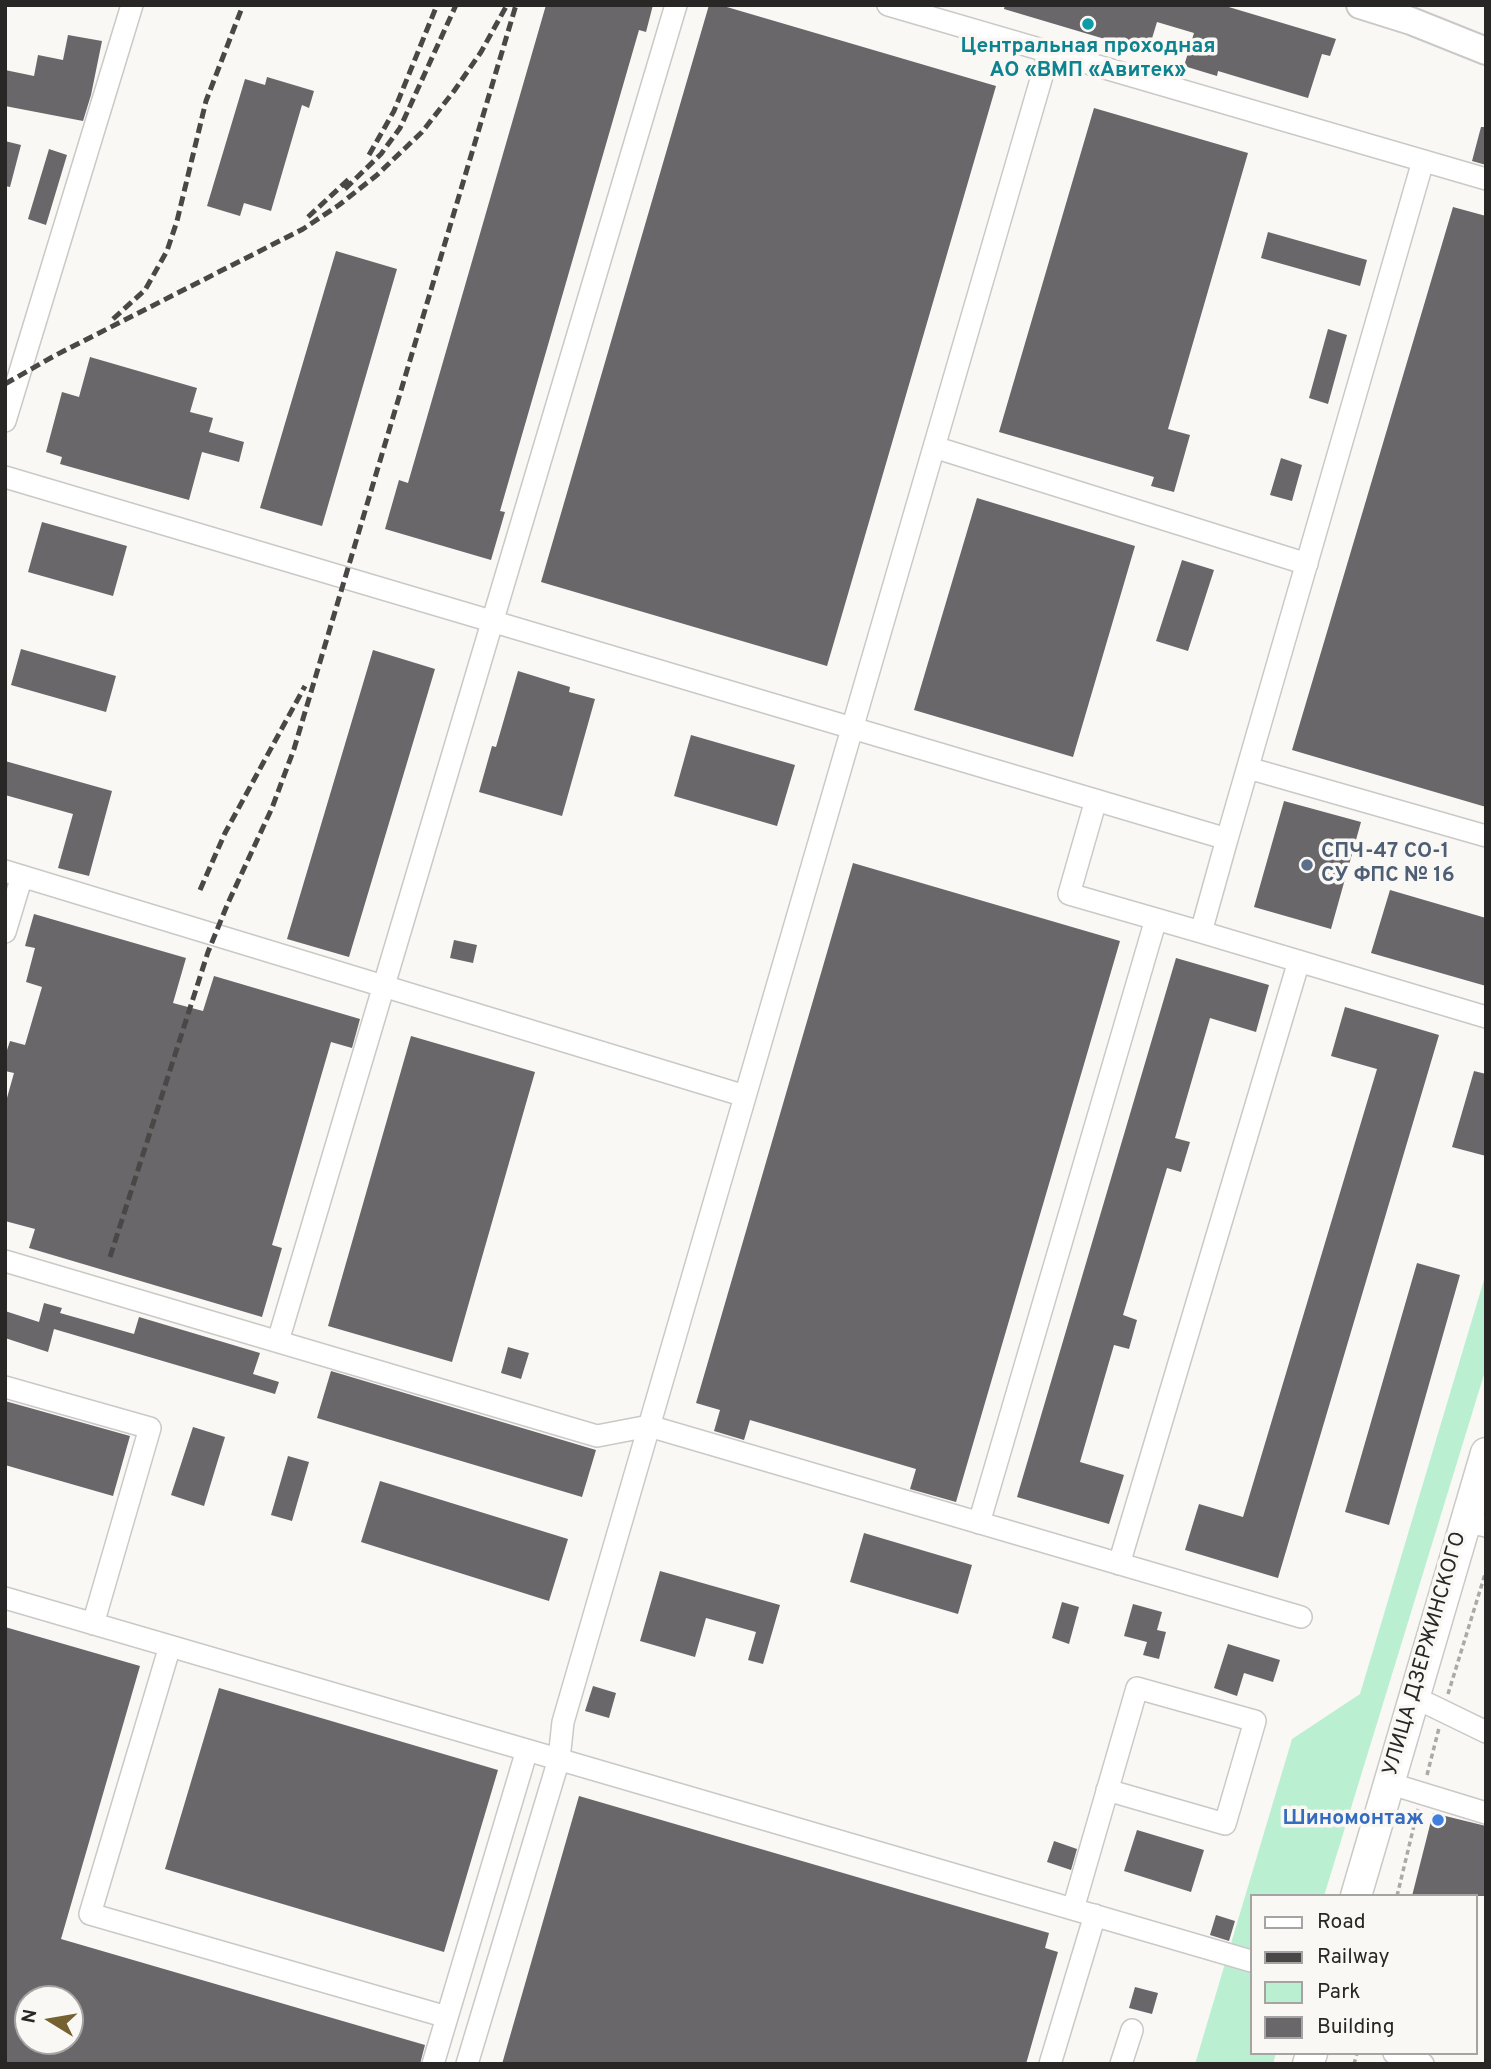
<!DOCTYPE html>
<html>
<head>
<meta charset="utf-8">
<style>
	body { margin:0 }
	#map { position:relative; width:1491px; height:2069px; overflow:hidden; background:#f9f8f5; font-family:Overpass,sans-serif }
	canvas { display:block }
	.frame { position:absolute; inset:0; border:7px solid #282726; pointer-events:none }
	.legend { position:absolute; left:1250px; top:1894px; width:228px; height:161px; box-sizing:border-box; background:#f9f8f5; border:2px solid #a5a4a2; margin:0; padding:9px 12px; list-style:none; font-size:21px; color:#282726 }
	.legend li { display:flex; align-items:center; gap:14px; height:35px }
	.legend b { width:35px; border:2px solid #a5a4a2 }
	.north { position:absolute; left:14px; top:1985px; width:70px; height:70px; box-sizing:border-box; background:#f9f8f5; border:2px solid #a5a4a2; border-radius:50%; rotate:281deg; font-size:19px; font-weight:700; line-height:28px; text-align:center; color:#282726 }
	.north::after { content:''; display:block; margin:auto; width:24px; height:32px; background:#766130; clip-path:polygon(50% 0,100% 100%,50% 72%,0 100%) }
</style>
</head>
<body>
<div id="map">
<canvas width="1491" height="2069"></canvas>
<div class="frame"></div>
<ul class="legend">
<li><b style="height:9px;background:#fff"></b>Road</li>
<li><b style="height:9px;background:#494847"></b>Railway</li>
<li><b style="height:19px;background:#bbefd2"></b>Park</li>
<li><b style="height:19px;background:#696769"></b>Building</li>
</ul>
<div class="north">N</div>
</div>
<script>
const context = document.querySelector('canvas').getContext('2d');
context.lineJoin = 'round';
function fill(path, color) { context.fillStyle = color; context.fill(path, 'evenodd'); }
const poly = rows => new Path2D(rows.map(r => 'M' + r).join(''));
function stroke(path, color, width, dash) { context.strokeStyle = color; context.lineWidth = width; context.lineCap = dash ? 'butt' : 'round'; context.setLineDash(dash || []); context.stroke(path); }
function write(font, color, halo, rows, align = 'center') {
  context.font = font + ' Overpass,sans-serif'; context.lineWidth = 7; context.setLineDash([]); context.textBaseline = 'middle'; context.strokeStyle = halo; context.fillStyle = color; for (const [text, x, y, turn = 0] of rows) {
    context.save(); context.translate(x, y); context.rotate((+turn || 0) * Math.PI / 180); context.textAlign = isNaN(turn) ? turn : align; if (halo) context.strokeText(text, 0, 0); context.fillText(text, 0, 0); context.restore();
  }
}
const green = poly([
	[1486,1273,1486,1368,1324,1896,1251,1896,1251,2053,1276,2053,1273,2064,1195,2064,1292,1739,1360,1694]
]);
const building = poly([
	[546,5,653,5,646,32,639,30,500,511,505,512,491,560,385,529,399,480,408,483],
	[709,5,720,5,996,86,827,666,541,582],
	[1005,5,1222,5,1336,39,1330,56,1322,54,1308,98,1218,71,1217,76,1184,66,1194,33,1157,22,1150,45,1137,41,1135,48,1004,9],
	[68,35,102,41,91,95,83,121,5,106,5,70,34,76,38,55,63,60],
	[267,77,314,91,309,108,302,105,271,211,244,203,240,216,207,206,245,79,265,85],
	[1094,108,1248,153,1168,429,1190,435,1174,492,1151,486,1154,477,999,432],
	[1481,127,1486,127,1486,165,1472,161],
	[5,141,21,145,10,187,5,186],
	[49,149,67,155,46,225,28,219],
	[1453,207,1486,216,1486,807,1292,750],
	[1268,232,1367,260,1360,286,1261,258],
	[336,251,397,269,322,526,260,508],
	[1328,329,1347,335,1328,404,1309,398],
	[90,357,197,388,190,412,213,418,209,432,244,442,239,462,202,452,189,500,60,464,62,457,46,452,62,392,79,397],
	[1281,458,1302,465,1292,501,1270,495],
	[977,498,1135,546,1073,757,914,710],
	[42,522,127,546,113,596,28,572],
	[1182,560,1214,570,1188,651,1156,641],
	[21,649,116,676,106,712,11,685],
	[373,650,435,669,349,957,287,939],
	[518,671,570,687,569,692,595,699,562,816,479,792,492,746,496,747],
	[691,735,795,765,777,826,674,796],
	[5,761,112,791,89,876,58,868,73,814,5,795],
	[1284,801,1361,822,1331,929,1254,907],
	[853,863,1120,941,956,1502,910,1489,916,1469,750,1420,744,1440,714,1431,720,1410,696,1403],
	[1390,890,1486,918,1486,986,1371,953],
	[34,914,186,958,173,1003,203,1011,214,976,360,1019,352,1048,331,1042,272,1245,282,1248,262,1317,29,1248,35,1229,5,1221,5,1105,14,1073,5,1071,5,1056,10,1041,25,1045,42,987,26,982,35,948,25,946],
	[454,940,477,945,473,963,450,958],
	[1176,958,1269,985,1256,1032,1210,1018,1175,1138,1190,1142,1181,1172,1167,1168,1123,1315,1137,1320,1129,1349,1114,1345,1080,1462,1124,1475,1109,1524,1017,1497],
	[1345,1007,1439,1035,1278,1578,1185,1550,1199,1504,1243,1517,1377,1069,1331,1056],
	[411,1036,535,1072,452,1362,328,1326],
	[1474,1071,1486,1074,1486,1156,1452,1147],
	[1417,1263,1460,1275,1389,1525,1345,1512],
	[44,1303,62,1308,60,1313,134,1334,139,1317,260,1353,253,1374,279,1382,275,1394,54,1329,48,1352,5,1338,5,1311,39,1322],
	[508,1347,529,1353,521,1379,501,1373],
	[331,1371,596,1450,582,1497,317,1418],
	[5,1401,130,1436,113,1496,5,1465],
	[193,1427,225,1437,204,1506,171,1495],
	[288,1456,309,1462,292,1521,271,1515],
	[380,1481,568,1539,549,1601,361,1542],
	[864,1533,972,1565,958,1614,850,1582],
	[660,1571,780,1605,763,1664,748,1660,756,1632,706,1618,695,1657,640,1641],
	[1062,1602,1079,1607,1069,1644,1052,1638],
	[1133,1604,1162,1612,1157,1630,1166,1632,1159,1659,1143,1655,1147,1642,1124,1636],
	[5,1627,140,1666,61,1939,425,2045,420,2064,5,2064],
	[28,1999,70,1999,70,2041,28,2041],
	[1228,1644,1280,1660,1273,1682,1244,1673,1237,1696,1214,1688],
	[593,1686,616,1693,609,1718,585,1711],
	[219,1688,498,1770,444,1952,165,1869],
	[579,1796,1049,1933,1045,1948,1058,1952,1026,2064,502,2064],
	[1433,1813,1486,1826,1486,1896,1412,1896],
	[1137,1830,1204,1850,1191,1892,1124,1871],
	[1054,1841,1077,1849,1071,1870,1047,1862],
	[1216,1915,1235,1921,1229,1941,1210,1935],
	[1135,1987,1158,1993,1152,2014,1129,2008]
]);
const path = poly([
	[1448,1694,1486,1571],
	[1427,1775,1439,1728],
	[1397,1896,1418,1809],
	[1354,2064,1357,2053]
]);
const minor = poly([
	[888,5,1486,179],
	[5,421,132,5],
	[934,447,1307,564],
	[5,477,1227,839,1201,932,1486,1017],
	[1248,768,1486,836],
	[1096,800,1069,894,1201,932],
	[1227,839,1423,161],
	[5,871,745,1096],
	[5,932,22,876],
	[5,1261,597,1436,649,1426,1301,1617],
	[278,1341,676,5],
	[5,1387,150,1428,93,1624],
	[1465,1521,1486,1526],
	[979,1523,1156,919],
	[1119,1564,1299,961],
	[5,1598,1251,1961],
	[170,1646,90,1914,447,2017],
	[1414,1697,1486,1732],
	[1388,1783,1486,1813],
	[1073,1909,1137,1688,1255,1721,1225,1824,1107,1790],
	[1394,2053,1423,2064],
	[433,2064,527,1750],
	[467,2064,559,1759,563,1722,1049,52],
	[1050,2064,1095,1915],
	[1121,2064,1132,2030]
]);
const major = poly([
	[1360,5,1411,21,1486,51]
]);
const highway = poly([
	[1356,1896,1486,1453],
	[1308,2064,1312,2053]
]);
const rail = poly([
	[369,155,394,111,437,5],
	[345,189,381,154,400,128,456,5],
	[308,217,349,179],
	[113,319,145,290,167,251,177,221,206,101,243,5],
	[5,384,54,356,303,229,339,205,377,175,422,132,454,91,481,52,507,5],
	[200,890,225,833,305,686],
	[110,1257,208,952,228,903,272,808,294,749,516,5]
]);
const markers = [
	[1088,24,7,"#0f9aa8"],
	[1307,865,7,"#5c6f8a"],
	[1438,1820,7,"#3f7fe0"]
];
const cultureNames = [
	["Центральная проходная",1088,48],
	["АО «ВМП «Авитек»",1088,72]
];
const serviceNames = [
	["СПЧ-47 СО-1",1321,853],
	["СУ ФПС № 16",1321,877]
];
const streetNames = [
	["УЛИЦА ДЗЕРЖИНСКОГО",1426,1654,-74]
];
const shopNames = [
	["Шиномонтаж",1424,1820]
];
fill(green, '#bbefd2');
fill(building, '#696769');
stroke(minor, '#cac9c6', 24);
stroke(major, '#cac9c6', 30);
stroke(highway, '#cac9c6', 33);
stroke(path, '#abaaa7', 3.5, [5, 3.5]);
stroke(minor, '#fff', 21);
stroke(major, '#fff', 26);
stroke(highway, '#fff', 30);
stroke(rail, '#494847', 5, [10, 5]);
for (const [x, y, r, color] of markers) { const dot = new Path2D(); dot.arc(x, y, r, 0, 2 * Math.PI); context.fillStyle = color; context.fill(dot); stroke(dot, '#f9f8f5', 2.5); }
write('bold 21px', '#0d838f', '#f9f8f5', cultureNames);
write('bold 21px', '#4e5e75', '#f9f8f5', serviceNames, 'left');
write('21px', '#282726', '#f9f8f5', streetNames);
write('bold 21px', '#366cbe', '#f9f8f5', shopNames, 'right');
</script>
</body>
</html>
